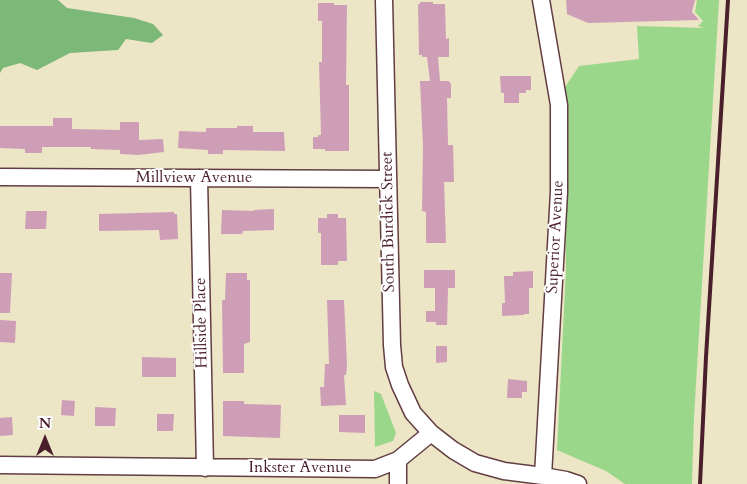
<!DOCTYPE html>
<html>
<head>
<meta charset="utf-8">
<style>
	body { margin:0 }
	#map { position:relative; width:747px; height:484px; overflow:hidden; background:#ece5c6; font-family:Cardo,serif }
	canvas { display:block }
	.north { position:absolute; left:20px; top:414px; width:50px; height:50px; -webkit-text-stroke:4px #fff; paint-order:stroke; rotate:0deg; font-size:14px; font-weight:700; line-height:20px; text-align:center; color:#4a1f2b }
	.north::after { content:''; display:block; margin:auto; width:18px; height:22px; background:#4a1f2b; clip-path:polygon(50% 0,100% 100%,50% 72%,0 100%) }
</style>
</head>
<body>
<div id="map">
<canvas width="747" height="484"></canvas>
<div class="north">N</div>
</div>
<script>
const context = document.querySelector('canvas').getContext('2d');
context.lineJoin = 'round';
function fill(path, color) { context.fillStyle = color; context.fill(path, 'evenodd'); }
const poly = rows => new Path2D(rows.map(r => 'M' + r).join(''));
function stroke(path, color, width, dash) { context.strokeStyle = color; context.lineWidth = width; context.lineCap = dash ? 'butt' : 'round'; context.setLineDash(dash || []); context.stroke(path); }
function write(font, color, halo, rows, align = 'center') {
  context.font = font + ' Cardo,serif'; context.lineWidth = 4; context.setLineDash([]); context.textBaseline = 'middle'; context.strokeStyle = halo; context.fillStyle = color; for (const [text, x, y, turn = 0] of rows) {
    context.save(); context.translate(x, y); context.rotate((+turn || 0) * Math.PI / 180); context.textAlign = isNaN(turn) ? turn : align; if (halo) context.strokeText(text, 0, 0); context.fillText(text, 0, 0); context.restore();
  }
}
const green = poly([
	[697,0,719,0,694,417,692,484,625,484,606,471,557,450,566,269,563,90,579,66,639,59,637,26,704,28,698,26,703,21,695,12],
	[374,391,381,394,396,433,393,441,375,447]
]);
const forest = poly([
	[0,0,58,0,67,8,134,18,153,24,163,35,152,43,126,39,118,50,70,53,37,70,20,63,3,68,0,73]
]);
const building = poly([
	[566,0,695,0,692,12,699,20,588,23,567,14],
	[420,2,433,2,433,4,445,4,446,39,449,38,449,57,438,57,440,81,449,81,451,84,451,98,447,98,448,145,453,145,454,182,444,182,446,243,426,243,426,212,422,211,423,147,420,81,430,81,427,57,422,57,422,55,419,55,418,4,420,4],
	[318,3,334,3,334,5,347,5,346,85,349,85,349,151,325,151,325,149,313,149,313,137,318,137,318,135,321,135,319,62,322,62,322,21,318,21],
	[500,76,531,76,531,90,526,90,526,93,519,93,519,103,504,103,504,93,501,93],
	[53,118,72,118,72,129,120,130,120,122,139,122,139,140,163,139,164,152,138,155,120,154,120,150,91,149,91,147,42,147,42,153,25,153,25,149,0,148,0,126,53,126],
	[237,126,253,126,253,132,284,132,285,151,223,150,223,154,208,154,208,150,178,148,179,131,206,132,206,128,237,128],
	[274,209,274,230,243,231,242,234,221,234,222,210,254,211,254,210],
	[26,211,47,211,46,229,25,229],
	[174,212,174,214,177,214,178,239,160,240,159,230,99,231,99,214],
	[327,214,338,214,338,218,346,218,347,261,338,261,338,265,321,265,321,233,318,233,318,218,327,218],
	[424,270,455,270,455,288,448,288,447,325,436,325,436,322,426,322,426,311,435,311,435,288,424,288],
	[533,271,533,288,529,288,529,314,524,314,524,315,502,316,502,303,505,303,504,276,513,276,513,272],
	[0,273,12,273,10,313,0,313],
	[226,273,247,273,247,280,250,280,250,342,244,344,244,373,223,373,222,300,225,300],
	[327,300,344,300,347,365,346,375,344,375,346,405,321,406,320,387,324,387,325,364,329,364],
	[0,320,16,321,15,343,0,342],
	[436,346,447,346,447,362,436,363],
	[142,357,176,358,176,377,142,377],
	[508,379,527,381,527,392,522,392,522,398,507,398],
	[62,400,75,401,74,416,61,415],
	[223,401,244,401,244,404,281,405,280,438,223,436],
	[95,407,116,408,115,426,95,426],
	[157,414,174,414,173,431,157,431],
	[339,415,365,415,365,433,339,432],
	[12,417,13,435,0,436,0,418]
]);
const minor = poly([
	[384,0,392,345,394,367,400,385,413,413,431,433,453,450,475,463,504,471,543,476,566,480,578,484],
	[541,0,559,105,559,192,543,476],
	[0,177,388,179],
	[199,178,205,468],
	[0,465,375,469,398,460,431,433],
	[398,484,398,460]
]);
const rail = poly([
	[700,484,706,357,728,0]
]);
const streetNames = [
	["Millview Avenue",194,178],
	["South Burdick Street",389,222,-91],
	["Superior Avenue",556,237,-87],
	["Hillside Place",202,323,-91],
	["Inkster Avenue",300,468]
];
fill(green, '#9bd78b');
fill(forest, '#7cb877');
fill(building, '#ce9eb7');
stroke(minor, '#623d42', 19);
stroke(minor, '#fff', 16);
stroke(rail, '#4a1f2b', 4);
write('16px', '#4a1f2b', '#fff', streetNames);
</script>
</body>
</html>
